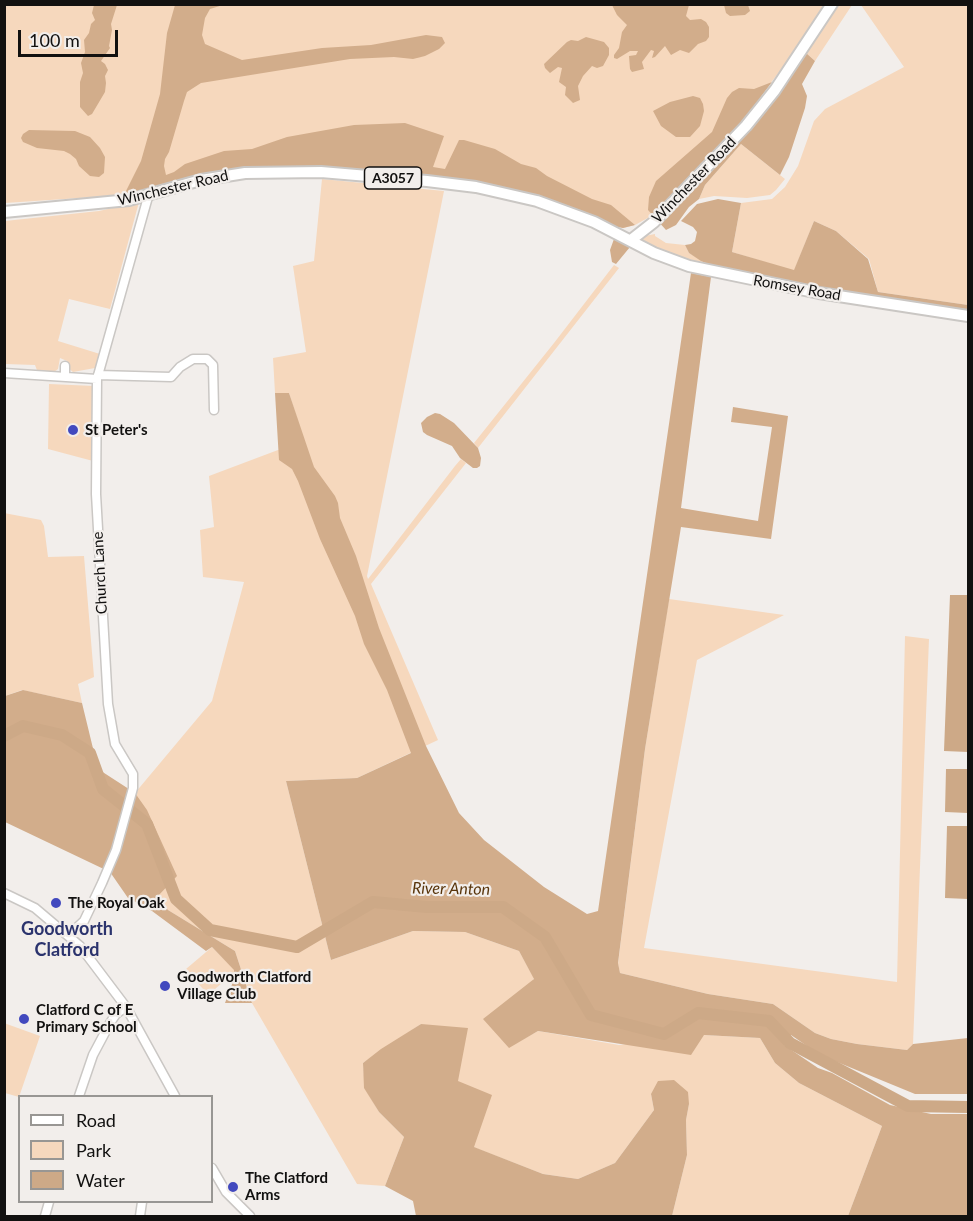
<!DOCTYPE html>
<html>
<head>
<meta charset="utf-8">
<style>
	body { margin:0 }
	#map { position:relative; width:973px; height:1221px; overflow:hidden; background:#f2eeeb; font-family:Lato,sans-serif }
	canvas { display:block }
	.frame { position:absolute; inset:0; border:6px solid #121110; pointer-events:none }
	.legend { position:absolute; left:18px; top:1095px; width:195px; height:108px; box-sizing:border-box; background:#f2eeeb; border:2px solid #989693; margin:0; padding:8px 10px; list-style:none; font-size:18px; color:#121110 }
	.legend li { display:flex; align-items:center; gap:12px; height:30px }
	.legend b { width:30px; border:2px solid #989693 }
	.scale { position:absolute; left:18px; top:30px; width:100px; height:27px; box-sizing:border-box; border:3px solid #121110; border-top:0; padding-left:8px; font-size:18px; line-height:21px; white-space:nowrap; color:#121110; -webkit-text-stroke:4px #f2eeeb; paint-order:stroke }
</style>
</head>
<body>
<div id="map">
<canvas width="973" height="1221"></canvas>
<div class="frame"></div>
<ul class="legend">
<li><b style="height:8px;background:#fff"></b>Road</li>
<li><b style="height:16px;background:#f6d8bd"></b>Park</li>
<li><b style="height:16px;background:#cda987"></b>Water</li>
</ul>
<div class="scale">100 m</div>
</div>
<script>
const context = document.querySelector('canvas').getContext('2d');
context.lineJoin = 'round';
function fill(path, color) { context.fillStyle = color; context.fill(path, 'evenodd'); }
const poly = rows => new Path2D(rows.map(r => 'M' + r).join(''));
function stroke(path, color, width, dash) { context.strokeStyle = color; context.lineWidth = width; context.lineCap = dash ? 'butt' : 'round'; context.setLineDash(dash || []); context.stroke(path); }
function write(font, color, halo, rows, align = 'center') {
  context.font = font + ' Lato,sans-serif'; context.lineWidth = 4.5; context.setLineDash([]); context.textBaseline = 'middle'; context.strokeStyle = halo; context.fillStyle = color; for (const [text, x, y, turn = 0] of rows) {
    context.save(); context.translate(x, y); context.rotate((+turn || 0) * Math.PI / 180); context.textAlign = isNaN(turn) ? turn : align; if (halo) context.strokeText(text, 0, 0); context.fillText(text, 0, 0); context.restore();
  }
}
const green = poly([
	[4,5,824,5,792,55,751,109,653,215,635,225,623,228,521,187,235,164,124,195,5,203],
	[835,5,852,5,815,61,805,52],
	[861,5,968,5,968,305,878,292,869,259,836,231,814,221,794,271,732,252,741,203,772,199,785,187,798,166,814,121,825,109,904,67],
	[741,144,785,179,776,190,770,195,747,198,714,196,699,199,705,185],
	[322,179,444,191,367,576,368,579,455,466,461,459,466,463,371,584,438,740,357,778,286,781,331,960,413,931,465,932,519,951,534,978,509,1047,538,1031,619,1045,704,1035,760,1038,775,1063,799,1083,882,1126,848,1216,672,1216,687,1155,686,1120,689,1104,651,1094,654,1110,615,1163,578,1179,543,1174,473,1147,458,1081,421,1024,363,1063,365,1088,379,1112,404,1137,385,1186,357,1184,252,1003,235,951,168,910,157,897,135,793,212,701,244,582,203,577,200,530,214,527,209,476,278,450,308,454,289,393,275,393,273,358,306,352,293,266,314,261],
	[139,202,110,309,69,299,58,341,100,354,95,368,73,372,67,367,67,361,60,358,58,369,54,372,38,373,35,365,5,364,5,221,99,211],
	[655,234,655,236,666,243,685,245,689,253,711,265,738,270,737,273,684,262,641,242,645,236],
	[614,265,619,268,478,448,474,443,554,343],
	[49,384,94,386,93,461,48,449],
	[4,513,41,520,44,526,48,557,84,556,94,677,78,684,82,703,22,690,5,696],
	[669,599,784,615,697,660,644,948,897,982,905,636,929,639,913,1044,907,1050,857,1044,831,1039,815,1033,773,1004,708,994,620,973,618,964,645,749],
	[212,947,236,971,208,995,186,969],
	[4,1023,40,1036,19,1097,5,1093]
]);
const forest = poly([
	[94,5,117,5,111,24,112,30,109,46,110,48,101,61,105,64,108,70,105,76,106,83,105,92,92,114,88,116,80,107,80,82,83,73,81,63,85,52,84,40,89,33,91,24,95,20,92,13],
	[175,5,223,5,210,9,205,18,202,35,205,44,242,60,322,48,371,45,426,35,442,37,445,43,439,49,425,56,413,59,394,57,350,59,201,83,187,92,184,101,169,152,165,159,164,166,166,175,174,172,185,164,224,151,252,149,287,137,354,125,405,123,444,136,433,167,445,169,459,140,464,140,495,149,521,164,536,168,547,176,592,199,611,205,635,225,623,228,612,226,572,208,529,194,235,170,124,195,141,161,160,94,167,33],
	[612,5,689,5,686,16,690,20,701,19,706,22,709,27,709,37,706,41,698,44,689,53,680,50,671,55,665,46,655,57,652,58,654,51,651,50,642,62,644,69,632,72,630,69,629,56,636,55,638,51,630,51,617,59,614,58,614,55,619,48,622,32,627,25,617,15],
	[724,5,748,5,750,11,745,15,730,16,726,13],
	[586,37,604,42,609,48,609,55,603,66,597,68,592,66,583,76,578,86,580,100,573,103,565,95,566,87,559,82,562,68,558,67,550,73,545,68,544,64,567,42,571,40,578,41],
	[805,52,815,61,802,84,807,96,805,108,789,157,780,175,741,144,705,185,699,199,689,207,676,225,666,230,648,210,649,197,656,181,712,132,727,98,732,92,739,88,754,89,772,82,760,98,769,106],
	[693,96,700,98,703,104,704,111,700,126,690,137,676,137,661,126,653,111,670,102],
	[29,130,75,131,90,137,100,148,105,157,104,173,99,177,90,176,79,166,76,159,70,154,64,151,37,148,23,142,21,138,23,134],
	[718,199,741,203,732,252,794,270,814,221,836,231,868,259,878,292,968,305,968,311,823,288,711,265,701,261,689,253,685,245,691,244,695,241,697,232,693,227,681,221,697,204],
	[614,239,630,247,616,264,612,262,610,250],
	[691,273,711,277,681,508,758,521,772,427,731,422,733,407,788,416,771,539,681,527,645,749,618,963,620,973,708,994,773,1004,815,1033,831,1039,857,1044,907,1050,913,1044,968,1038,968,1094,915,1094,820,1055,791,1035,784,1045,818,1068,832,1073,890,1105,931,1114,968,1114,968,1216,848,1216,882,1126,799,1083,775,1063,760,1038,704,1035,691,1055,538,1031,509,1048,483,1019,534,979,519,951,465,932,413,931,331,960,286,781,357,778,411,753,387,690,364,644,355,616,320,539,298,481,292,469,279,460,275,393,289,393,314,467,335,496,338,503,340,518,356,556,379,628,426,746,459,813,484,840,544,887,587,914,598,911],
	[435,413,440,414,454,423,478,448,481,458,480,466,477,468,473,468,460,458,452,446,427,435,423,432,421,423,427,417],
	[23,690,82,703,98,769,135,793,147,810,177,876,157,897,168,910,235,951,252,1003,225,1003,234,979,234,970,212,947,206,951,152,911,128,898,110,872,5,822,5,696],
	[421,1024,468,1028,458,1081,492,1095,474,1147,543,1174,578,1179,615,1163,654,1110,651,1094,658,1081,674,1080,688,1092,689,1104,686,1120,687,1155,672,1216,416,1216,413,1201,385,1186,404,1137,379,1112,364,1088,363,1063,381,1049]
]);
const water = poly([
	[950,595,968,595,968,752,944,751],
	[946,769,968,769,968,813,945,812],
	[947,826,968,826,968,899,945,898]
]);
const river = poly([
	[4,736,23,726,62,735,90,753,103,789,147,824,176,899,210,930,297,947,373,902,427,907,503,907,545,937,591,1015,664,1034,698,1013,769,1021,790,1043,908,1106,968,1107]
]);
const minor = poly([
	[4,373,97,379],
	[98,375,171,377,180,367,193,359,207,359,213,365,214,410],
	[65,376,65,366],
	[4,893,35,908,80,946,126,1007,175,1096],
	[69,935,84,921,102,883,116,850,133,788,133,774,115,744,108,704,96,494,97,379,148,197],
	[79,1096,93,1055,110,1023,116,1014,126,1007],
	[212,1168,226,1192,250,1216],
	[45,1216,49,1202],
	[140,1216,142,1202]
]);
const major = poly([
	[4,212,129,200,201,180,245,173,321,172,427,181,476,187,537,201,594,222,654,253,689,266,819,293,968,316],
	[631,240,654,222,746,126,775,90,832,4]
]);
const markers = [
	[73,430,6,"#4249be"],
	[56,903,6,"#4249be"],
	[165,986,6,"#4249be"],
	[24,1019,6,"#4249be"],
	[233,1187,6,"#4249be"]
];
const shields = [
	[393,178,57]
];
const shieldNames = [
	["A3057",393,178]
];
const streetNames = [
	["Winchester Road",694,180,-46],
	["Winchester Road",173,188,-13],
	["Romsey Road",797,288,10],
	["Church Lane",100,573,-93]
];
const poiNames = [
	["St Peter's",85,430],
	["The Royal Oak",68,903],
	["Goodworth Clatford",177,977],
	["Village Club",177,994],
	["Clatford C of E",36,1010],
	["Primary School",36,1027],
	["The Clatford",245,1178],
	["Arms",245,1195]
];
const waterNames = [
	["River Anton",451,889,1]
];
const quarterNames = [
	["Goodworth",67,929],
	["Clatford",67,950]
];
fill(green, '#f6d8bd');
fill(forest, '#d2ad8b');
fill(water, '#cda987');
stroke(river, '#cda987', 12);
stroke(minor, '#cac7c4', 11);
stroke(major, '#cac7c4', 14);
stroke(minor, '#fff', 8);
stroke(major, '#fff', 10);
for (const [x, y, r, color] of markers) { const dot = new Path2D(); dot.arc(x, y, r, 0, 2 * Math.PI); context.fillStyle = color; context.fill(dot); stroke(dot, '#f2eeeb', 2); }
for (const [x, y, w] of shields) { const box = new Path2D(); box.roundRect(x - w / 2, y - 11, w, 22, 4.5); context.fillStyle = '#f2eeeb'; context.fill(box); stroke(box, '#121110', 1.5); }
write('bold 14px', '#121110', null, shieldNames);
write('15px', '#121110', '#f2eeeb', streetNames);
write('bold 15px', '#121110', '#f2eeeb', poiNames, 'left');
write('italic 16px', '#58340a', '#f2eeeb', waterNames);
write('bold 18px', '#2b336d', '#f2eeeb', quarterNames);
</script>
</body>
</html>
